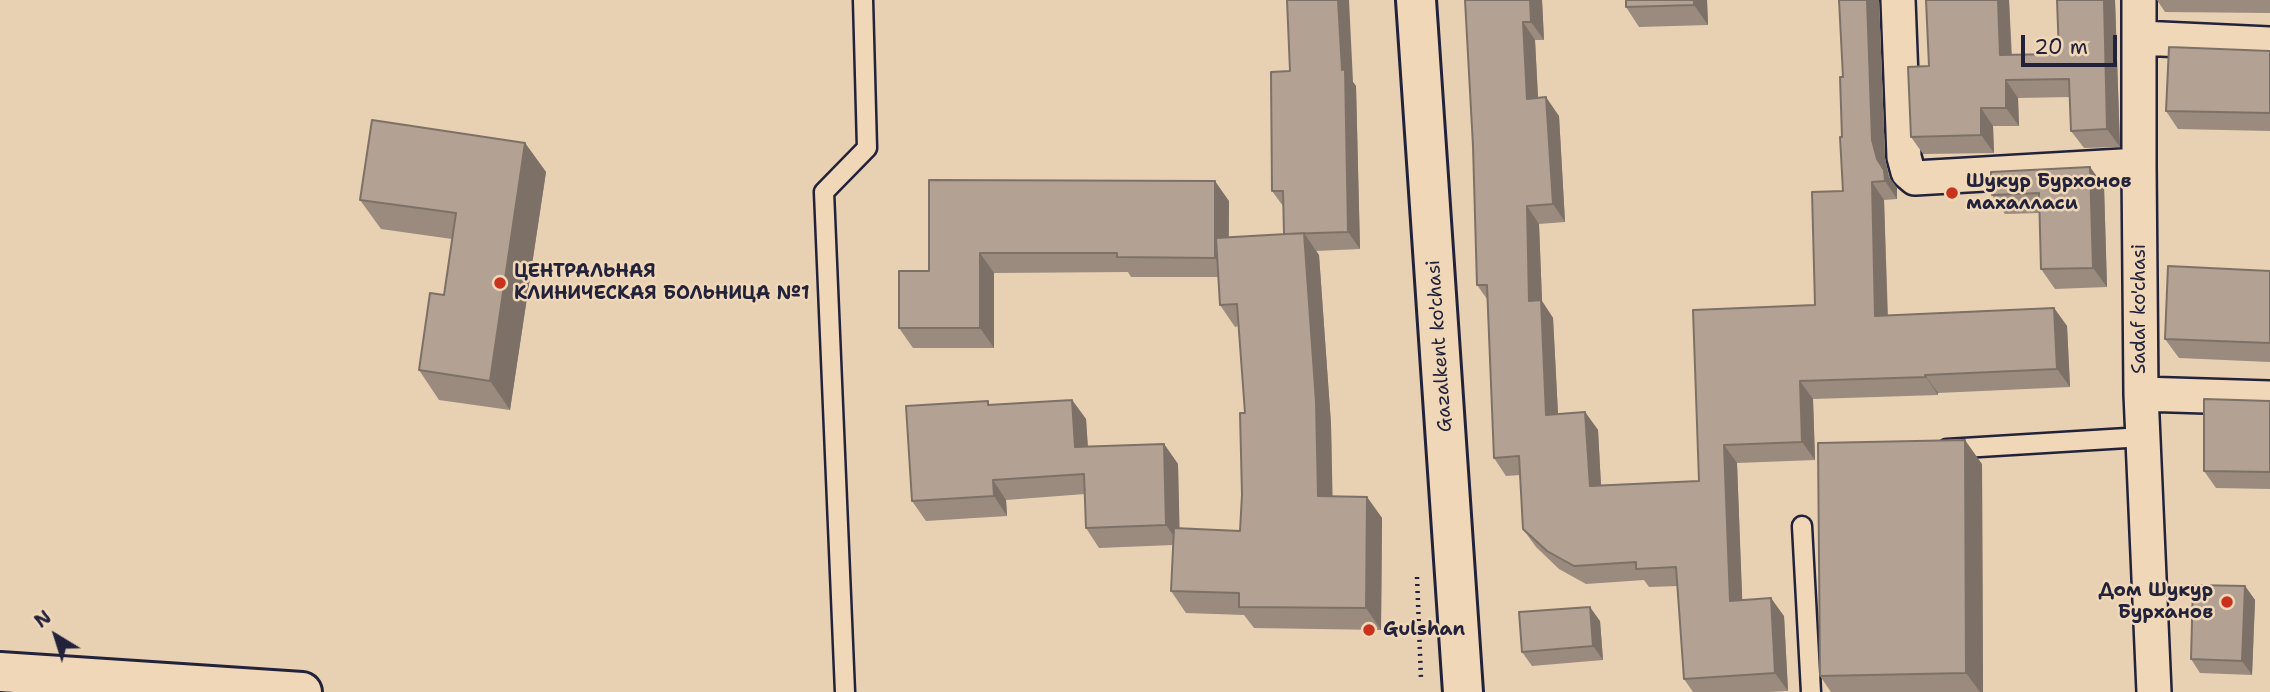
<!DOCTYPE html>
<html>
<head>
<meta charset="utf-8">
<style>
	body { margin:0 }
	#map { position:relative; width:2270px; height:692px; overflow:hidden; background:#e8d0b3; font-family:"Shantell Sans",sans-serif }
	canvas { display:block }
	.north { position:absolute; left:21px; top:601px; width:70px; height:70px; -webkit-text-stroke:5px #f0d7b8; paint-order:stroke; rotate:322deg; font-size:19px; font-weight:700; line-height:28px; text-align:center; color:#22223b }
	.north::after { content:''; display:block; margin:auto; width:24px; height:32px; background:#22223b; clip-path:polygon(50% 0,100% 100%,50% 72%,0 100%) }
	.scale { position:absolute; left:2021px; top:35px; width:96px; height:32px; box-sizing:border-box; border:4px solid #22223b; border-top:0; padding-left:9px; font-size:21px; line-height:24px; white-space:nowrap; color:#22223b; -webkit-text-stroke:5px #f0d7b8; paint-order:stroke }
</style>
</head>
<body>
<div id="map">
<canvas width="2270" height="692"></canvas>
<div class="north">N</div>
<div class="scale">20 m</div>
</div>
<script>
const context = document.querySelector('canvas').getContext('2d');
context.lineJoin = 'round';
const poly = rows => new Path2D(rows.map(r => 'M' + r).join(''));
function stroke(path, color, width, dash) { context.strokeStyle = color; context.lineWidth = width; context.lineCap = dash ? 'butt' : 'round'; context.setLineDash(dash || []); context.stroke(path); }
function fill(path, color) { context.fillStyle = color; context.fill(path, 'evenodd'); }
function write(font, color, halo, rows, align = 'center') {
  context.font = font + ' "Shantell Sans",sans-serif'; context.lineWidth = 5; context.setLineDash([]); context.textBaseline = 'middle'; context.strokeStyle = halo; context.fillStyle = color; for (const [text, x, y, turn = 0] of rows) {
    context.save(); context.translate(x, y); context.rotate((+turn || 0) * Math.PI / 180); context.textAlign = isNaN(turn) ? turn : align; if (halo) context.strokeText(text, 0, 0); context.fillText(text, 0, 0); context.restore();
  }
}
const path = poly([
	[1417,577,1421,679]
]);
const service = poly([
	[1947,449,2143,437],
	[1802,526,1811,692],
	[845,692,824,192,867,148,863,0]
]);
const minor = poly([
	[1898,0,1904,157,1908,172,1915,178,2139,165,2141,394,2154,692],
	[2139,0,2139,165],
	[2140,38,2270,44],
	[2141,394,2270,398]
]);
const tertiary = poly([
	[1416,0,1463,692],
	[0,672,302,692]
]);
const wall = poly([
	[1465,0,1542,0,1544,40,1535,40,1538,98,1559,116,1565,222,1539,224,1542,301,1553,318,1558,414,1585,412,1598,430,1601,486,1699,481,1815,305,1843,191,1843,77,1839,0,1879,0,1885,158,1889,177,1897,188,1897,199,1884,200,1888,315,2054,308,2067,326,2070,387,1938,393,1938,395,1813,399,1815,460,1737,463,1742,600,1784,616,1788,691,1769,692,1693,692,1684,679,1678,586,1649,587,1644,580,1586,584,1559,569,1536,547,1523,529,1520,475,1506,476,1494,458,1487,299,1477,285,1473,146],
	[1626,0,1707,0,1708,25,1639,27,1626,7],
	[2009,0,2012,55,2059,54,2057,0,2115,0,2120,147,2084,148,2071,131,2070,97,2018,98,2019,126,1993,126,1994,153,1923,154,1911,137,1929,66],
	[2157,0,2270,0,2270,13,2165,12],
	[2270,51,2270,131,2178,129,2166,111],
	[1353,82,1356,86,1360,249,1316,251,1319,255,1331,424,1332,496,1367,497,1382,518,1381,630,1254,628,1244,615,1186,613,1171,591,1173,545,1099,548,1086,528,1085,494,1006,500,1007,516,926,521,912,501,991,405,1072,400,1086,419,1088,447,1164,444,1178,464,1179,528,1240,531,1245,413,1238,326,1235,327,1220,305,1218,277,1131,277,1128,272,994,273,994,348,913,348,899,328,929,271,929,180,1229,201,1229,237,1284,234,1283,206,1272,191],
	[525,143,546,172,510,410,439,400,419,370,444,295,452,239,381,229,360,200],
	[2104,186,2107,287,2055,289,2041,269,2040,213,2005,214,1992,195],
	[2270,271,2270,362,2179,358,2165,339],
	[2270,401,2270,489,2216,488,2204,471],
	[1982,464,1983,692,1831,692,1820,676],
	[2245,586,2255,600,2252,675,2200,673,2191,659],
	[1600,621,1603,660,1532,666,1522,652]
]);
const shadedWall = poly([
	[1338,0,1349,0,1353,82,1356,86,1360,249,1348,232],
	[1530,0,1542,0,1544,40,1531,22],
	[1694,0,1707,0,1708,25,1694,5],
	[1867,0,1879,0,1885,158,1889,177,1897,188,1897,199,1885,181,1877,159,1872,140],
	[1998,0,2009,0,2012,73,2000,55],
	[2104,0,2115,0,2120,147,2107,129],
	[1523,22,1535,40,1539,117,1527,99],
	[2006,80,2018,98,2019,126,2006,108],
	[1546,97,1559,116,1565,222,1553,204],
	[1981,108,1993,126,1994,153,1981,135],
	[525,143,546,172,510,410,490,381],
	[2090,167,2104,186,2107,287,2093,268],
	[1215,181,1229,201,1228,277,1215,258],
	[1872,182,1884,200,1888,334,1875,316],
	[1527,206,1539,224,1542,301,1553,318,1559,433,1546,415,1529,301],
	[1304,233,1319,255,1331,424,1333,517,1318,496],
	[980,253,994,273,994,348,980,328],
	[2054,308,2067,326,2070,387,2057,369],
	[1925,375,1938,393,1938,395,1926,377],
	[1800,381,1813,399,1815,460,1802,442],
	[1072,400,1086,419,1089,467,1075,447],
	[1585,412,1598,430,1602,504,1590,486],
	[1965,440,1982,464,1983,692,1980,692,1966,673],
	[1164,444,1178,464,1180,545,1166,525],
	[1724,445,1737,463,1743,619,1730,601],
	[993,480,1006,500,1007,516,994,496],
	[1367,497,1382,518,1381,630,1366,608],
	[2245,586,2255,600,2252,675,2242,661],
	[1771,598,1784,616,1788,691,1775,673],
	[1590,607,1600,621,1603,660,1593,646]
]);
const building = poly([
	[1287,0,1338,0,1342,70,1345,69,1348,232,1284,234,1283,191,1272,191,1271,72,1290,71,1287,0],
	[1465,0,1530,0,1531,22,1523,22,1527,99,1546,97,1553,204,1527,206,1529,301,1541,300,1546,415,1585,412,1590,486,1699,481,1693,310,1815,305,1812,192,1843,191,1840,137,1842,137,1840,77,1843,77,1839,0,1867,0,1872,140,1877,159,1884,170,1885,181,1872,182,1875,316,2054,308,2057,369,1925,375,1926,377,1800,381,1802,442,1724,445,1730,601,1771,598,1775,673,1684,679,1676,567,1636,569,1636,562,1574,566,1547,551,1523,529,1519,456,1494,458,1487,285,1477,285,1473,146,1465,0],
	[1626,0,1694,0,1694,5,1626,7,1626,0],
	[1926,0,1998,0,2000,55,2059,54,2057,0,2104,0,2107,129,2071,131,2069,79,2006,80,2006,108,1981,108,1981,135,1911,137,1908,67,1929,66,1926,0],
	[2169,47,2270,51,2270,113,2166,111,2169,47],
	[372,120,525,143,490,381,419,370,430,293,444,295,456,213,360,200,372,120],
	[2090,167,2093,268,2041,269,2039,193,1992,195,1991,172,2090,167],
	[929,180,1215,181,1215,258,1117,257,1117,253,980,253,980,328,899,328,899,271,929,271,929,180],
	[1304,233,1316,402,1318,496,1367,497,1366,608,1239,607,1239,593,1171,591,1174,528,1240,531,1242,495,1240,413,1245,413,1237,304,1220,305,1216,238,1304,233],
	[2168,266,2270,271,2270,343,2165,339,2168,266],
	[2204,399,2270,401,2270,472,2204,471,2204,399],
	[1072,400,1075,447,1164,444,1166,525,1086,528,1084,474,993,480,994,496,912,501,906,406,988,401,988,405,1072,400],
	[1965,440,1966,673,1820,676,1818,443,1965,440],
	[2193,585,2245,586,2242,661,2191,659,2193,585],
	[1590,607,1593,646,1522,652,1519,612,1590,607]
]);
const markers = [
	[1952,193,7,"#c8321e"],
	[500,283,7,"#c8321e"],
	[2227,602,7,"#c8321e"],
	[1369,630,7,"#c8321e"]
];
const poiNames = [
	["Шукур Бурхонов",1966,182],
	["махалласи",1966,204],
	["ЦЕНТРАЛЬНАЯ",514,272],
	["КЛИНИЧЕСКАЯ БОЛЬНИЦА №1",514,294],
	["Дом Шукур",2213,591,"right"],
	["Бурханов",2213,613,"right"],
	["Gulshan",1383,630]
];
const streetNames = [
	["Sadaf ko'chasi",2140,309,-90],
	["Gazalkent ko'chasi",1440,346,-94]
];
stroke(service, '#22223b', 23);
stroke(minor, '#22223b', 38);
stroke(tertiary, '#22223b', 44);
stroke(path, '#22223b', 4.5, [2, 5]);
stroke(service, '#f0d7b8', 18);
stroke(minor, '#f0d7b8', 33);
stroke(tertiary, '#f0d7b8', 38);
fill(wall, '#9a8b7e');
fill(shadedWall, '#7d7167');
fill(building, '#b3a293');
stroke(building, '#7d7167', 2);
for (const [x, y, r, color] of markers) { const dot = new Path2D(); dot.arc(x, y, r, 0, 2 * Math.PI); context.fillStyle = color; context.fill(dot); stroke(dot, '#f0d7b8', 2.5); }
write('bold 19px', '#22223b', '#f0d7b8', poiNames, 'left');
write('19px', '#22223b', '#f0d7b8', streetNames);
</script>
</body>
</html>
